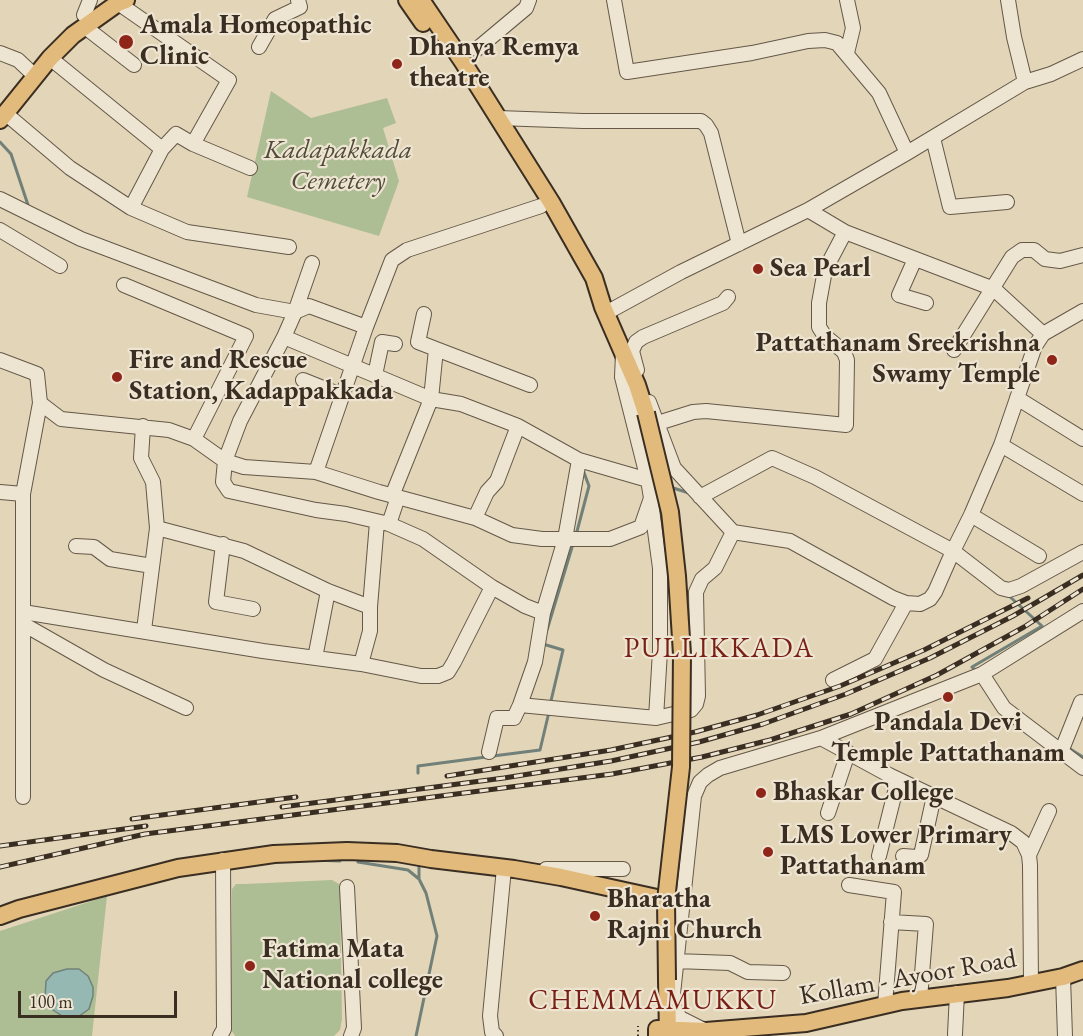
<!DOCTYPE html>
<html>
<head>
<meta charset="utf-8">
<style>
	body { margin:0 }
	#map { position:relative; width:1083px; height:1036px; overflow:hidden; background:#e3d5b8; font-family:"EB Garamond",serif }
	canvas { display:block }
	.scale { position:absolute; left:18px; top:991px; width:159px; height:27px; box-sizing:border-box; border:3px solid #3a2e22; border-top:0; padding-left:8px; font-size:18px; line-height:21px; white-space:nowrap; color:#3a2e22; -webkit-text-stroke:4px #ede4d1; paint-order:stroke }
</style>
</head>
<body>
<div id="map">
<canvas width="1083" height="1036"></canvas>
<div class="scale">100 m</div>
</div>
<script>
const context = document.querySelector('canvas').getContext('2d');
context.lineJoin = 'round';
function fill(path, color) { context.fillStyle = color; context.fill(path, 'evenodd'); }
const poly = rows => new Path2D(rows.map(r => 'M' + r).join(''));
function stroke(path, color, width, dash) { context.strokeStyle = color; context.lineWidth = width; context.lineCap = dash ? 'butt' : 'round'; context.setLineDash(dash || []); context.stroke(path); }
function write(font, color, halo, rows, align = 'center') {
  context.font = font + ' "EB Garamond",serif'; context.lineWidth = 4.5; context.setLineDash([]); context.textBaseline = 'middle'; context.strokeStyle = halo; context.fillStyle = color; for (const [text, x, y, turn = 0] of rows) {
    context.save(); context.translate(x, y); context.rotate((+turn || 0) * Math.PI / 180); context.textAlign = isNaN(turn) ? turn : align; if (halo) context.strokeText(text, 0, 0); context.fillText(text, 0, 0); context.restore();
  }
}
const green = poly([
	[271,91,311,118,387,98,396,123,383,128,399,181,379,236,247,197],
	[332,880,339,884,340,894,342,1019,340,1030,334,1036,235,1036,231,1030,232,889,236,884,245,884],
	[107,896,92,1036,0,1036,0,931]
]);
const water = poly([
	[67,969,79,969,88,976,93,987,93,996,89,1009,78,1017,62,1016,53,1010,45,998,46,981,53,973,67,969]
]);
const stream = poly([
	[0,142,11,154,29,208],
	[670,487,689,493],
	[576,535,589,486,583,470],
	[547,630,573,544],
	[543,644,563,650,550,705],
	[977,672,972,667,1042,626,1008,595],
	[1067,747,1083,757],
	[493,756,540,750,549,712],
	[418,773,418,766,486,757],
	[314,860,340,861],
	[358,862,408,870,419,879,426,893,437,936,416,1036],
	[419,879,419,863]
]);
const path = poly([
	[638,1036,638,1026]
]);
const minor = poly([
	[614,0,627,72,752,53,808,41,825,40,837,43,879,93,907,153],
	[847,0,853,28,847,53],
	[1008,0,1014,37,1025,82],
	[84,15,90,0],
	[85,27,134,65],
	[259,47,275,19,300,7,298,0],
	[477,49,526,8,529,0],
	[0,53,18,60,35,76],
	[50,58,162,149,176,134,193,144,229,80,118,3],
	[5,113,70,168,131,208,187,232,289,247],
	[498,118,583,121,701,121,706,125,711,133,739,244],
	[933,138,950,207,1007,202],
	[193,144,250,168],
	[0,199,81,239,256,305,295,312,284,337],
	[131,208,162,149],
	[0,230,60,266],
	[915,259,899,295,926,303],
	[124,285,246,336,194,439],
	[295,312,309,306,366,327],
	[295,312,312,263],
	[606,313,681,272,808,210,907,153,1025,82,1051,74,1083,59],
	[424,314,418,342,436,349],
	[1043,334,1083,311],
	[954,350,1012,257,1022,250,1034,250,1045,259,1060,261,1083,255],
	[0,360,37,374,40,403,61,419,169,430,194,439,225,461,244,467,316,472,379,492,475,518,512,535,542,539,610,539,641,527,651,498,648,480,622,377,623,353],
	[637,370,632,351,636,342,643,337,723,303,728,297],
	[375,375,382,342,395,344],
	[303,380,343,396],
	[1017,398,1083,439],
	[649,402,674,468,733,532,790,541,893,598,906,603,920,604,930,599,935,592,953,551,1001,588,1009,590,1021,586,1083,552],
	[658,423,693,412,706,411,846,425,847,360,844,352,824,335,819,327,819,303,825,270,845,232],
	[143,426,141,458,153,482,157,528,144,630],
	[1001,445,1083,494],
	[316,472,366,327,392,260,407,250,541,206],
	[0,492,23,494],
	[392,496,431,399,436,349,530,385],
	[700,497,772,458,815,477,953,551,971,515,1001,445,1035,346,1043,334,994,289,845,232,808,210],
	[651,502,660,568,660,651,656,718,691,710,696,704,698,696,696,592,702,579,715,568,733,532],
	[971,515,1039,556],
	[475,518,487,492,497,481,518,426],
	[389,524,398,497],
	[157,528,244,551,328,591,370,607,370,631,361,664],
	[223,544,216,602,253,609],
	[76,546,94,547,110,559,152,566],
	[492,587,423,539,389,524,346,514,316,510,229,491,223,482,225,461,240,421,284,337,431,399,461,404,518,426,579,460,648,480],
	[370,607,377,522],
	[23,612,263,651,361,664,421,676,438,676,448,672,454,662,492,587,525,606,543,613,565,539,579,460],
	[543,613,535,662,520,705,656,718],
	[23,624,104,670,186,708],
	[315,658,328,591],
	[982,674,1004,708,1083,768],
	[833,680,875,659,906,603],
	[821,738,889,775,1011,833,1023,842,1029,855,1030,865,1031,983],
	[489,752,497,718,514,718,520,705],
	[1061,752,1081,702],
	[23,797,23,494,40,403],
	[828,813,848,753],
	[1029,855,1049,811],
	[879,856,898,780],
	[903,856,917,857,921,855,934,796],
	[546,869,623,869],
	[849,885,894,892,885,1005],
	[347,887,354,1028,351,1036],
	[891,922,926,924,920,999],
	[676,961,730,963,748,972,783,973],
	[1063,977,1065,1036],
	[704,1030,680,1018,675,1009,673,994,694,796,700,782,708,775,720,768,821,738,982,674,1083,611],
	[955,1034,957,993],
	[220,1036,224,1029,223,860],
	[496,1036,492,1032,490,1016,504,868]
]);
const major = poly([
	[407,0,423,23],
	[421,0,463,62,551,202,594,278,603,307,637,385,646,413],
	[0,120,50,58,73,35,118,3,126,0],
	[0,916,19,909,178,868,274,854,347,851,397,853,431,859,514,869,561,877,666,900],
	[667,980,668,1036],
	[657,1036,657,1029,706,1031,806,1023,902,1001,1008,988,1063,977,1083,970]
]);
const rail = poly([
	[447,776,611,750,695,732,757,715,840,686,924,650,1028,598],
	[282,807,504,778,611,761,699,742,763,724,846,694,930,658,1013,616,1083,575],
	[132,819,296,797],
	[0,846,146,826],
	[0,867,145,834,612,774,702,757,770,740,851,714,937,675,1024,627,1083,589]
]);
const majorBridge = poly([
	[646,413,670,512,677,576,682,654,681,767,666,900,667,980]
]);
const markers = [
	[126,42,8,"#8f2418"],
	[397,64,6,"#8f2418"],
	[758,269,6,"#8f2418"],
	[1052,360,6,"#8f2418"],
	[117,377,6,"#8f2418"],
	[948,697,6,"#8f2418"],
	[761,793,6,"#8f2418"],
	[768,852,6,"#8f2418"],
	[595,916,6,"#8f2418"],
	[250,966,6,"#8f2418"]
];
const poiNames = [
	["Amala Homeopathic",140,26],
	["Clinic",140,57],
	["Dhanya Remya",409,48],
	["theatre",409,79],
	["Sea Pearl",770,269],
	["Pattathanam Sreekrishna",1040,344,"right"],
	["Swamy Temple",1040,375,"right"],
	["Fire and Rescue",129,361],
	["Station, Kadappakkada",129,392],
	["Pandala Devi",948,723,"center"],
	["Temple Pattathanam",948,754,"center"],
	["Bhaskar College",773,793],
	["LMS Lower Primary",780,836],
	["Pattathanam",780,867],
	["Bharatha",607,900],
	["Rajni Church",607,931],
	["Fatima Mata",262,950],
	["National college",262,981]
];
const parkNames = [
	["Kadapakkada",338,151],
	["Cemetery",338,182]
];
const streetNames = [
	["Kollam - Ayoor Road",908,978,-10]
];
const neighbourhoodNames = [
	["PULLIKKADA",719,649],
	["CHEMMAMUKKU",653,1001]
];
fill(green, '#adbe94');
fill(water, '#95b8b3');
stroke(water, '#718179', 1.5);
stroke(stream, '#718179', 3);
stroke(minor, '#645848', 16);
stroke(major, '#3a2e22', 20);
stroke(path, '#3a2e22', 2, [1.5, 3]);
stroke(minor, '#ede4d1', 14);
stroke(major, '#e2ba7c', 16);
stroke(rail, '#3a2e22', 5);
stroke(rail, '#ede4d1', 3, [9]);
stroke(majorBridge, '#3a2e22', 20, []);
stroke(majorBridge, '#e2ba7c', 16);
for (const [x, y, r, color] of markers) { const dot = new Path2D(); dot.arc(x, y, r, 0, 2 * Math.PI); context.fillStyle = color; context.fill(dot); stroke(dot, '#ede4d1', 2); }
write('bold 27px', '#3a2e22', '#ede4d1', poiNames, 'left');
write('italic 27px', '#514b39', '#ede4d1', parkNames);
write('27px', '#3a2e22', '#ede4d1', streetNames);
context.letterSpacing = '1.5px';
write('28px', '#7a1f14', '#ede4d1', neighbourhoodNames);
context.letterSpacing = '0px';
</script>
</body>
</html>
